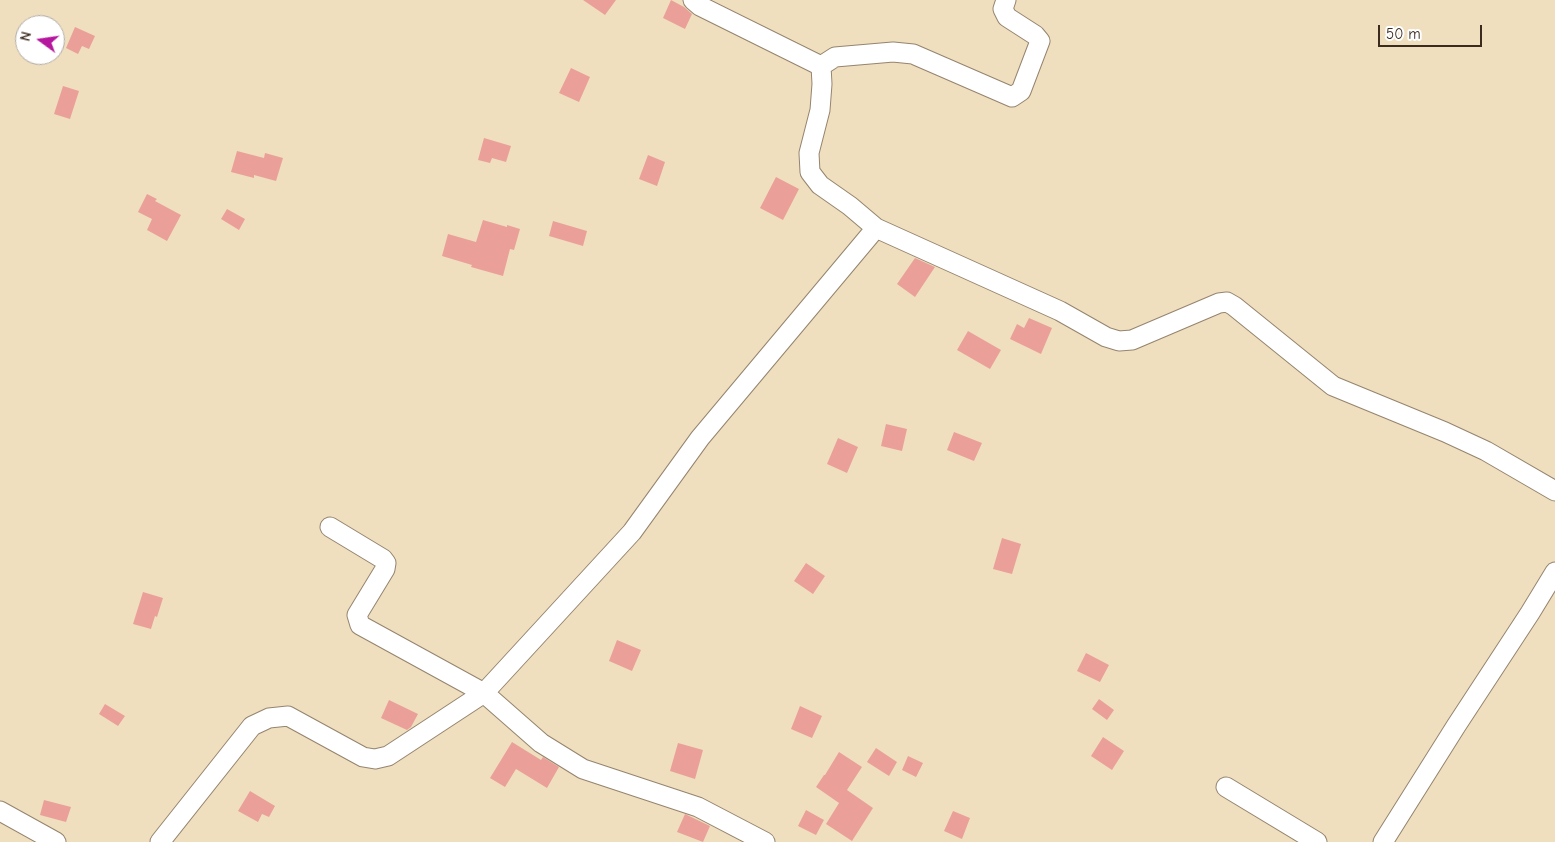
<!DOCTYPE html>
<html>
<head>
<meta charset="utf-8">
<style>
	body { margin:0 }
	#map { position:relative; width:1555px; height:842px; overflow:hidden; background:#efdfbf; font-family:"Comic Neue",sans-serif }
	canvas { display:block }
	.north { position:absolute; left:15px; top:15px; width:50px; height:50px; box-sizing:border-box; background:#fff; border:1px solid #b1aaa5; border-radius:50%; rotate:284deg; font-size:14px; font-weight:700; line-height:20px; text-align:center; color:#3b2a1e }
	.north::after { content:''; display:block; margin:auto; width:18px; height:22px; background:#b5179e; clip-path:polygon(50% 0,100% 100%,50% 72%,0 100%) }
	.scale { position:absolute; left:1378px; top:25px; width:104px; height:22px; box-sizing:border-box; border:2px solid #3b2a1e; border-top:0; padding-left:6px; font-size:15px; line-height:18px; white-space:nowrap; color:#3b2a1e; -webkit-text-stroke:4px #fff; paint-order:stroke }
</style>
</head>
<body>
<div id="map">
<canvas width="1555" height="842"></canvas>
<div class="north">N</div>
<div class="scale">50 m</div>
</div>
<script>
const context = document.querySelector('canvas').getContext('2d');
context.lineJoin = 'round';
function fill(path, color) { context.fillStyle = color; context.fill(path, 'evenodd'); }
const poly = rows => new Path2D(rows.map(r => 'M' + r).join(''));
function stroke(path, color, width, dash) { context.strokeStyle = color; context.lineWidth = width; context.lineCap = dash ? 'butt' : 'round'; context.setLineDash(dash || []); context.stroke(path); }
const building = poly([
	[583,0,616,0,605,15],
	[671,0,684,7,692,14,685,29,663,18],
	[75,27,95,36,89,49,82,46,78,54,66,48],
	[571,68,590,77,579,102,559,93],
	[63,86,79,91,70,119,54,114],
	[484,138,511,146,506,162,492,158,490,163,478,160],
	[237,151,264,158,265,153,283,158,276,181,254,175,254,178,231,172],
	[648,155,665,162,657,186,639,179],
	[776,177,799,189,783,220,760,208],
	[147,194,157,199,155,201,181,215,167,241,147,230,152,219,138,212],
	[227,209,245,219,239,230,221,219],
	[483,220,507,227,507,225,520,229,514,250,510,249,503,276,471,267,472,265,442,256,448,234,476,242],
	[553,221,587,231,583,246,549,236],
	[915,258,935,267,915,297,897,284],
	[1029,318,1052,328,1041,354,1010,339,1017,324,1024,328],
	[968,331,1001,350,990,369,957,350],
	[886,424,907,429,902,451,881,446],
	[954,432,982,443,974,461,947,450],
	[838,438,858,447,847,473,827,464],
	[1002,538,1021,544,1012,574,993,569],
	[806,563,825,576,813,594,794,581],
	[143,592,163,598,157,617,155,616,151,629,133,624],
	[617,640,641,650,632,671,609,661],
	[1086,653,1109,665,1100,682,1077,671],
	[1099,699,1114,710,1107,720,1092,709],
	[389,700,418,714,411,727,407,730,381,718],
	[105,704,125,716,118,726,99,714],
	[800,706,822,716,812,738,791,729],
	[1103,737,1124,751,1112,770,1091,756],
	[512,742,541,760,543,757,559,767,547,788,516,769,505,787,490,778],
	[678,743,703,750,695,779,670,771],
	[876,748,897,762,889,776,867,762],
	[839,752,862,767,847,790,873,808,852,841,826,824,839,803,816,787,824,775,825,775],
	[908,756,923,763,916,777,902,770],
	[250,791,275,806,269,817,262,814,258,822,238,811],
	[44,800,71,807,66,822,40,815],
	[806,810,824,820,816,835,798,826],
	[953,811,970,818,962,839,944,831],
	[685,814,710,826,703,842,677,832]
]);
const minor = poly([
	[693,0,700,6,821,66,835,57,893,52,913,54,1012,97,1021,91,1040,41,1035,35,1007,17,1003,9,1006,0],
	[821,66,822,84,820,110,809,153,810,172,820,185,850,206,876,228,1060,311,1106,337,1119,341,1132,340,1219,303,1227,302,1234,306,1333,386,1445,432,1486,451,1555,491],
	[330,527,383,559,386,563,385,569,357,615,360,625,484,693,632,532,700,438,876,228],
	[1226,787,1317,842],
	[0,811,56,842],
	[160,842,252,726,269,718,288,716,363,757,375,759,388,756,484,693,541,743,583,769,698,807,765,842],
	[1383,842,1456,726,1530,613,1555,572]
]);
fill(building, '#eaa099');
stroke(minor, '#95846e', 21);
stroke(minor, '#fff', 19);
</script>
</body>
</html>
